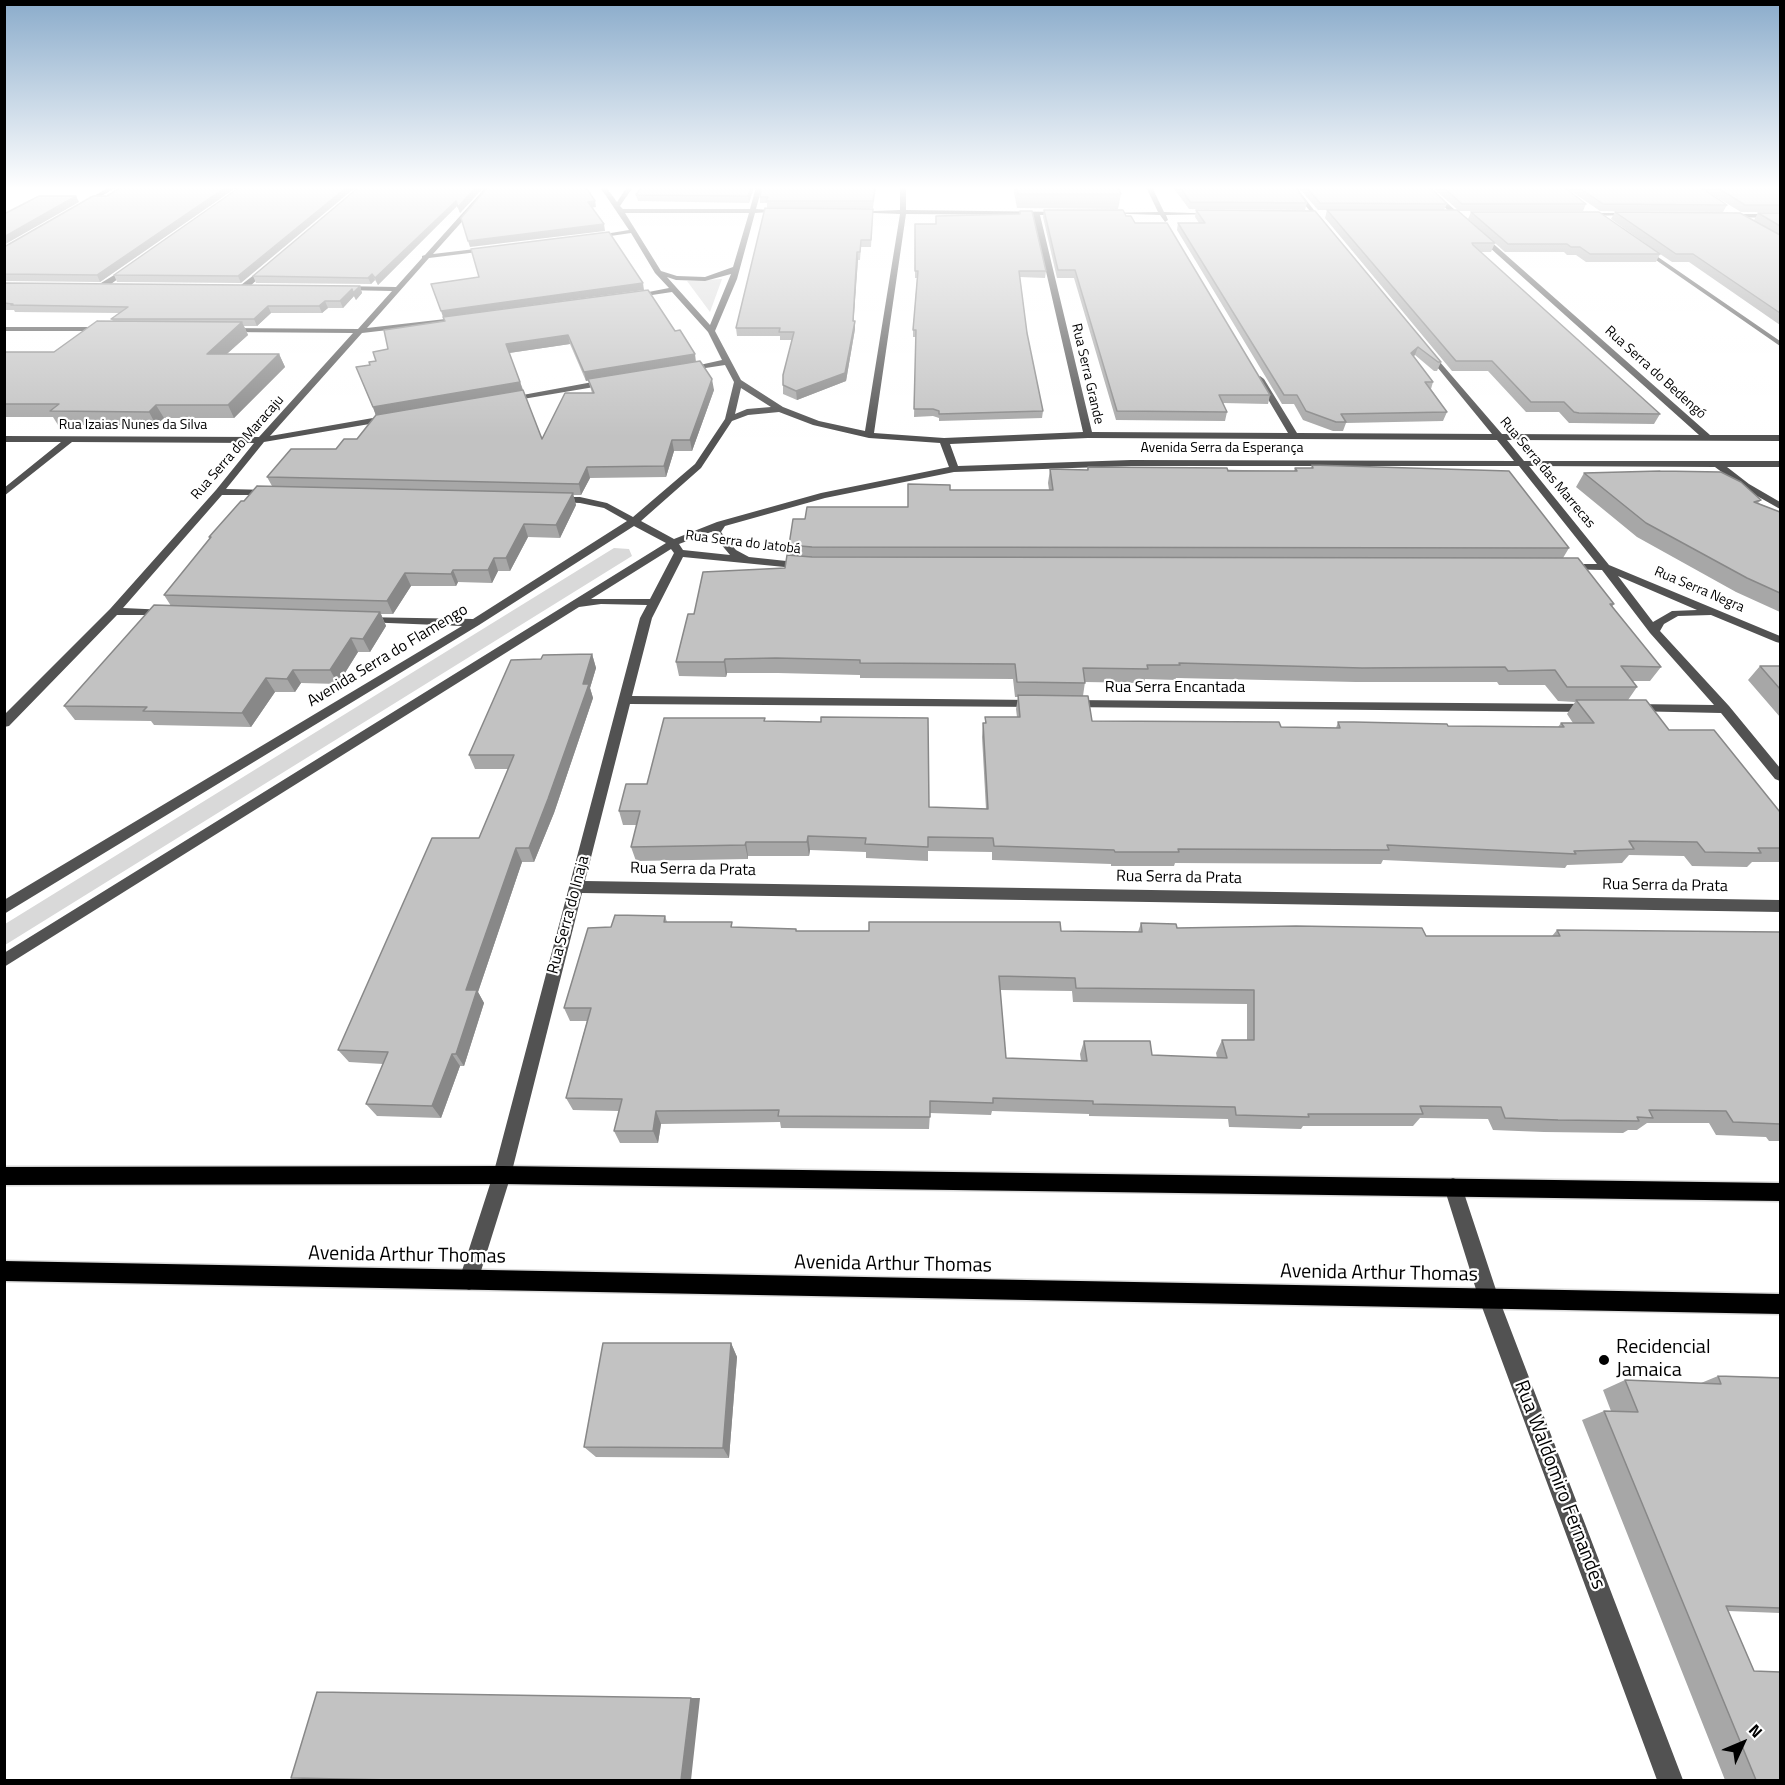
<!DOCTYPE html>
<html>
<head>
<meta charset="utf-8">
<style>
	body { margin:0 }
	#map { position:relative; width:1785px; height:1785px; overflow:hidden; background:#fff; font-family:"Titillium Web",sans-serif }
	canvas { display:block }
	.frame { position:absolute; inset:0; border:6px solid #000; pointer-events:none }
	.north { position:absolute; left:1713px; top:1713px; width:60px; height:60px; -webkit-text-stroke:4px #fff; paint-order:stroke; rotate:46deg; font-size:16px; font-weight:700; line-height:24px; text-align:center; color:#000 }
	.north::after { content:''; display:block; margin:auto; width:21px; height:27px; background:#000; clip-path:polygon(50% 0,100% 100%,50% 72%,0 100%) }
</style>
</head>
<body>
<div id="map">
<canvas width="1785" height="1785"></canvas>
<div class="frame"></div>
<div class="north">N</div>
</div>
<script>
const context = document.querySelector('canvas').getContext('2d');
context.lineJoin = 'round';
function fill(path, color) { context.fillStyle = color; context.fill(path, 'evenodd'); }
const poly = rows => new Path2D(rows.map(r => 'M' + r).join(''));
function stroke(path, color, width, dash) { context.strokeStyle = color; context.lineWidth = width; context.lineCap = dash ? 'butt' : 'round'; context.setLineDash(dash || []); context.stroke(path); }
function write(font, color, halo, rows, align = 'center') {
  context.font = font + ' "Titillium Web",sans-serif'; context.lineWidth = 4.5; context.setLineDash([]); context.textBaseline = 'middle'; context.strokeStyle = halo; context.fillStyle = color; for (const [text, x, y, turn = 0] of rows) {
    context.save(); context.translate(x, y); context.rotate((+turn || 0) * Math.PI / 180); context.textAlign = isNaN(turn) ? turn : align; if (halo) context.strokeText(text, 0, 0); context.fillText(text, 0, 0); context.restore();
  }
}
const green = poly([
	[722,279,710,312,687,281],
	[614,548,629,549,632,556,5,945,5,924]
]);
const minor = poly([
	[109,187,117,187,84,206,79,205,109,187],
	[486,187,493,187,433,254,492,247,494,250,429,258,367,328,463,317,467,319,466,321,362,333,270,436,390,415,393,416,393,420,264,442,226,489,270,490,275,493,273,495,222,495,123,608,167,610,173,613,171,615,117,615,9,726,4,727,4,715,110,609,216,490,254,443,72,442,4,496,4,488,61,442,4,442,4,436,259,437,353,333,226,332,222,330,223,328,358,329,392,291,342,290,339,286,396,287,422,258,422,256,425,255,486,187],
	[600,187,606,187,617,202,627,187,633,187,620,206,623,209,750,209,756,187,762,187,756,209,786,211,755,213,737,279,715,331,741,380,783,407,819,421,865,431,900,214,849,212,900,210,900,187,906,187,906,210,1064,212,1062,215,1040,215,1092,432,1288,433,1256,379,1260,376,1264,379,1297,433,1492,434,1424,351,1424,347,1427,347,1502,434,1699,435,1422,187,1429,187,1710,435,1780,435,1780,441,1507,440,1524,461,1780,461,1780,467,1727,467,1749,484,1780,502,1780,509,1743,488,1715,467,1529,466,1609,565,1780,636,1780,643,1776,642,1711,615,1678,616,1664,624,1660,631,1729,706,1780,768,1780,781,1775,779,1721,713,1628,711,1626,708,1628,705,1632,704,1714,705,1650,633,1602,570,1560,569,1559,567,1564,564,1597,564,1519,466,1131,466,954,472,825,498,725,526,721,532,727,540,736,550,749,557,805,563,810,566,805,569,683,557,652,618,632,696,1035,700,1041,704,1039,707,630,704,585,881,1780,900,1780,912,582,893,511,1175,476,1287,469,1290,462,1287,459,1280,493,1175,640,618,647,605,601,604,579,607,4,967,4,953,666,543,634,526,479,625,4,914,4,900,462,626,364,622,358,619,360,617,473,619,627,521,604,508,580,503,555,502,550,499,551,497,580,497,607,503,633,517,695,464,725,419,734,382,725,365,686,371,682,369,722,360,708,332,672,292,632,298,628,296,669,288,655,273,631,233,590,239,587,237,629,230,600,187],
	[625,213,749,213,733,267,705,277,677,276,661,271,625,213],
	[906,214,1033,215,1083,432,944,438,874,433,906,214],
	[731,274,710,325,667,277,676,280,705,281,731,274],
	[741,388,771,407,747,409,735,414,741,388],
	[779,412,813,425,869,438,940,443,949,467,821,493,717,522,674,539,641,521,701,468,732,421,748,415,779,412],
	[1088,438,1497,440,1514,461,1131,460,958,466,950,444,1088,438],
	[711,532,730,555,683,550,679,544,711,532],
	[671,549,674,553,650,599,591,599,671,549],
	[1618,576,1697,610,1672,611,1653,622,1618,576],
	[1146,187,1152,187,1164,212,1218,214,1166,215,1168,220,1165,222,1160,215,1101,213,1158,212,1146,187],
	[1290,187,1296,187,1328,228,1324,228,1290,187],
	[1584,213,1632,213,1635,215,1582,216,1584,213],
	[1725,214,1780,214,1780,218,1723,217,1725,214],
	[1642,246,1780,341,1780,346,1640,249,1642,246],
	[268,264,273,265,247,289,241,289,241,285,268,264],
	[129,266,134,267,107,287,101,287,101,283,129,266],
	[4,327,106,327,110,329,106,331,4,331,4,327],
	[609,379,612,380,612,384,505,402,501,399,609,379],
	[1068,700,1590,704,1596,708,1590,712,1064,707,1062,704,1068,700],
	[1453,1178,1460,1181,1462,1187,1499,1299,1683,1780,1657,1780,1479,1299,1444,1187,1446,1181,1453,1178]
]);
const major = poly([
	[502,1166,1780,1183,1780,1201,502,1184,4,1185,4,1167,502,1166],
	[4,1261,1780,1294,1780,1314,4,1281,4,1261]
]);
const wall = poly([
	[121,187,237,187,100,282,4,281,4,247,107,196],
	[240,187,241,283,117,282,114,275],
	[484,187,460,213,457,206,378,285,375,280,371,284,256,283,253,276],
	[641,187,754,187,749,203,638,201,636,195],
	[762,187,876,187,873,208,767,208,767,203,760,203,760,197],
	[1013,187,1118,187,1121,194,1118,209,1017,208],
	[1173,187,1295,187,1307,203,1305,210,1189,209],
	[1298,187,1430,187,1447,204,1444,210,1495,243,1491,252,1480,252,1660,414,1654,424,1574,423,1569,423,1559,412,1526,412,1488,371,1452,371,1325,218,1327,210,1356,210,1318,210],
	[1432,187,1564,187,1586,204,1583,211,1459,211],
	[1565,187,1700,187,1727,205,1723,212,1600,211],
	[1700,187,1780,187,1780,212,1741,212],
	[873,209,871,247,861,247,860,260,858,260,853,321,855,321,855,329,846,381,797,400,783,394,783,385,792,340,780,340,780,336,737,336,736,328],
	[1044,210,1126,216,1135,223,1270,395,1268,404,1223,403,1227,412,1225,421,1116,420,1074,278,1057,278,1043,217],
	[1196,210,1315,211,1441,362,1437,371,1434,371,1415,355,1413,356,1433,382,1431,389,1447,412,1443,421,1346,423,1343,431,1333,431,1303,420,1294,404,1282,404,1177,230,1178,223,1199,223,1195,217],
	[1020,211,1046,271,1045,278,1020,277,1027,333,1043,411,1042,418,939,421,939,418,933,416,914,417,916,337,913,337,913,330,917,278,915,278,915,224,936,224,1019,214],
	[1471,212,1646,244,1611,219,1615,212,1754,220,1758,213,1780,213,1780,325,1689,262,1672,262,1660,254,1656,262,1586,262,1576,255,1567,255,1564,252,1505,252,1468,219],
	[4,283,360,286,362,293,356,300,354,296,343,308,328,308,322,313,271,313,257,326,244,326,248,335,227,354,279,354,285,367,234,418,164,418,156,425,58,425,53,417,4,417,4,352,54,352,113,321,111,319,119,313,15,312,14,310,4,310],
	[648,290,696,362,714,390,692,451,674,451,666,477,590,478,581,495,573,495,576,505,560,538,528,537,510,571,498,571,492,583,458,582,456,586,411,586,393,614,381,614,386,626,370,652,358,652,338,684,301,683,295,692,275,692,251,727,154,725,151,721,75,720,64,706,171,606,164,595,210,538,209,537,244,501,272,486,267,477,336,449,357,439,376,415,356,367,370,365,376,361],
	[570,344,586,381,588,380,592,393,542,439,509,353],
	[1312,465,1569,548,1563,558,1614,604,1612,607,1661,667,1650,681,1632,681,1637,687,1628,700,1780,812,1780,862,1752,862,1747,867,1692,866,1684,856,1629,855,1622,863,1567,865,1565,868,1383,860,1381,864,1175,863,1174,866,1111,866,1111,864,992,860,992,852,928,851,928,861,866,858,866,852,810,850,809,856,748,856,748,859,636,861,631,847,637,825,623,825,619,811,647,784,765,718,765,721,929,807,986,809,982,737,983,723,985,723,985,717,1017,717,1016,709,1018,697,1015,697,1013,679,860,678,860,675,778,673,727,673,726,677,679,676,676,662,694,614,785,568,790,555,789,545,805,519,908,507,950,490,1049,490,1048,483,1050,469,1087,470,1088,467,1294,471,1295,468,1311,468],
	[1176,678,1356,682,1497,682,1499,685,1545,685,1558,701,1575,702,1567,714,1573,723,1561,723,1558,727,1448,726,1338,722,1336,728,1281,727,1092,721,1083,696,1085,682,1144,683,1145,679,1176,680],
	[1584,473,1761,500,1758,503,1780,512,1780,612,1736,592,1637,537,1576,487],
	[592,654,596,668,590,688,593,698,554,813,534,862,522,862,478,992,484,1003,464,1066,460,1066,441,1118,377,1116,366,1104,383,1064,349,1062,338,1050,479,838,508,769,475,769,469,755,541,659],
	[1760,666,1780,666,1780,717,1748,680],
	[665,916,667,922,733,927,797,931,1138,932,1141,923,1177,928,1426,936,1552,936,1557,930,1780,932,1780,1141,1769,1141,1766,1137,1716,1135,1709,1123,1647,1123,1637,1130,1628,1130,1623,1133,1544,1132,1493,1130,1488,1119,1420,1118,1413,1126,1303,1126,1301,1129,1229,1127,1228,1119,1089,1116,1089,1114,992,1111,991,1115,930,1113,929,1129,781,1128,780,1122,661,1124,658,1143,620,1143,614,1131,619,1111,573,1110,566,1098,587,1021,570,1021,564,1008,611,927],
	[1000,990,1072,991,1073,1002,1247,1004,1247,1040,1222,1040,1216,1053,1217,1058,1152,1055,1084,1041,1080,1054,1081,1061,1006,1058],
	[731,1343,737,1357,729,1458,596,1457,584,1447],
	[1718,1376,1780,1377,1780,1613,1728,1611,1780,1780,1725,1780,1582,1420,1604,1411,1611,1411,1603,1390,1625,1380,1701,1383]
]);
const shadedWall = poly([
	[226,187,237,187,100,282,97,275],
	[347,187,356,187,241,283,238,276],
	[476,187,484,187,460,213,458,207],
	[751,187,754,187,749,203,748,196],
	[76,196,79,202,4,245,4,237],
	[456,201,457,206,378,285,375,278],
	[595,201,596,207,590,208,588,202],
	[604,224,605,231,470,247,468,241],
	[857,252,858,260,853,329,853,321],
	[372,274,375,280,371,284,368,278],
	[643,283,644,290,443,317,441,311],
	[360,286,362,293,356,300,354,296,343,308,340,301,352,289],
	[325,301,328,308,322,313,319,306],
	[268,306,271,313,257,326,254,319],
	[855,321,855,329,846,381,797,400,796,391],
	[242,322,248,335,213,366,207,354],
	[568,335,570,344,509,353,506,344],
	[1418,347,1415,355,1408,362,1411,353],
	[279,354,285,367,234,418,228,405],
	[695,354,696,362,586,381,584,372],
	[712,379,714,390,692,451,690,440],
	[520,382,523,391,376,416,373,407],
	[156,405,164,418,156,425,149,412],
	[672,440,674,451,666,477,664,466],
	[587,467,590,478,581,495,579,484],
	[573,493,576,505,560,538,556,525],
	[524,524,528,537,510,571,506,558],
	[494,558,498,571,492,583,488,570],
	[453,570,458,582,456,586,451,574],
	[405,573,411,586,393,614,387,601],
	[380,612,386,626,370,652,363,639],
	[351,638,358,652,338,684,330,670],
	[592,654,596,668,590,688,593,698,554,813,534,862,529,848],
	[725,659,727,673,726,677,724,662],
	[293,670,301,683,295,692,287,679],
	[266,678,275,692,251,727,242,713],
	[808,836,810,850,809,856,807,842],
	[746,842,748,856,748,859,745,845],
	[516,848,522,862,478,992,484,1003,464,1066,456,1054,466,990],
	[452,1054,460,1066,441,1118,432,1106],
	[656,1111,661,1124,658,1143,653,1131],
	[731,1343,737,1357,729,1458,723,1448],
	[691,1698,700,1698,691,1780,681,1780]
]);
const building = poly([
	[121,187,226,187,97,275,4,274,4,247,93,196,107,196,121,187],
	[240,187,347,187,238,276,114,275,240,187],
	[359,187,476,187,458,207,456,201,375,278,372,274,368,278,253,276,359,187],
	[488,187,586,187,595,201,588,202,604,224,468,241,461,218,488,187],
	[641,187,751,187,748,196,636,195,641,187],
	[762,187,875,187,873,201,766,201,768,197,760,197,762,187],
	[1017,187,1118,187,1121,194,1018,194,1017,187],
	[1180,187,1295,187,1307,203,1190,202,1180,187],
	[1306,187,1430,187,1447,204,1320,203,1306,187],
	[1443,187,1564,187,1586,204,1462,204,1443,187],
	[1578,187,1700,187,1727,205,1603,204,1578,187],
	[1716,187,1780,187,1780,205,1745,205,1716,187],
	[39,196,76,196,4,237,4,214,39,196],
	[765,208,873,209,871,240,861,240,860,252,857,252,853,321,855,321,845,373,796,391,783,385,783,375,794,332,779,332,780,328,736,328,765,208],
	[1044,210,1123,210,1126,216,1131,216,1135,223,1167,223,1270,395,1219,395,1227,412,1117,411,1075,270,1058,270,1044,210],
	[1196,210,1315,211,1441,362,1438,362,1418,347,1411,353,1433,382,1425,382,1447,412,1341,414,1346,422,1336,422,1306,411,1297,395,1284,395,1178,223,1205,223,1196,210],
	[1327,210,1457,210,1495,243,1472,243,1473,245,1660,414,1579,413,1574,412,1564,402,1531,402,1492,361,1456,361,1327,210],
	[1020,211,1032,211,1046,271,1019,271,1027,333,1043,411,939,414,939,411,933,409,914,409,916,330,913,330,918,271,915,271,915,224,936,224,936,216,1020,214,1020,211],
	[1471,212,1599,212,1660,254,1590,254,1580,247,1571,247,1567,244,1508,244,1471,212],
	[1615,212,1740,213,1780,235,1780,313,1693,254,1676,254,1615,212],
	[1758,213,1780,213,1780,226,1758,213],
	[609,232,643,283,441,311,431,284,479,277,471,249,609,232],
	[4,283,360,286,353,293,352,289,340,301,325,301,319,306,268,306,254,319,111,319,128,307,11,305,13,304,4,303,4,283],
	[648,290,675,331,680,330,695,354,584,372,568,335,506,344,520,382,373,407,356,367,370,365,369,362,376,361,373,352,388,349,384,330,445,321,443,317,648,290],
	[97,321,242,322,207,354,279,354,228,405,156,405,149,412,50,411,59,404,4,404,4,352,54,352,97,321],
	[700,361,712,379,690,440,672,440,664,466,587,467,579,484,267,477,291,449,336,449,344,439,357,439,376,415,523,390,542,439,565,393,594,393,588,379,700,361],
	[1312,465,1509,471,1569,548,812,547,789,545,793,519,805,519,807,507,908,507,908,484,950,485,950,490,1053,490,1050,469,1088,470,1088,467,1227,468,1228,471,1297,471,1295,468,1313,468,1312,465],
	[1660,471,1721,472,1741,482,1761,500,1754,502,1780,512,1780,593,1747,578,1646,523,1584,473,1660,471],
	[257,486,573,493,556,525,524,524,506,558,494,558,488,570,453,570,451,574,405,573,387,601,164,595,211,537,209,537,241,501,244,501,257,486],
	[787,555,812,557,1578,558,1614,604,1610,604,1661,667,1621,666,1637,687,1567,687,1555,670,1508,671,1505,667,1362,668,1179,663,1180,665,1147,665,1148,669,1083,668,1085,683,1017,682,1015,664,860,663,860,660,776,658,725,659,724,662,676,662,688,614,694,614,703,572,785,568,787,555],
	[154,605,380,612,363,639,351,638,330,670,293,670,287,679,266,678,242,713,143,711,147,707,64,706,154,605],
	[592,654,583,684,589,684,548,799,529,848,516,848,466,990,477,990,456,1054,452,1054,432,1106,366,1104,388,1052,338,1050,432,838,479,838,514,755,469,755,511,660,541,659,543,655,592,654],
	[1760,666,1780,666,1780,689,1760,666],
	[1018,695,1088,696,1092,721,1279,722,1281,727,1340,728,1338,722,1354,722,1447,724,1448,726,1564,727,1561,723,1594,723,1576,700,1646,700,1669,730,1714,730,1780,812,1780,848,1758,848,1761,853,1705,852,1697,842,1629,841,1634,849,1574,851,1576,854,1387,845,1389,850,1178,849,1179,852,1115,852,1114,850,994,846,993,838,928,837,928,847,865,844,866,838,808,836,807,842,746,842,745,845,631,847,640,811,619,811,626,784,647,784,664,718,765,718,764,721,821,722,821,717,928,718,929,807,988,809,983,723,986,723,985,717,1020,717,1018,695],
	[615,915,665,916,664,922,732,922,731,927,796,929,796,931,869,931,869,922,1060,922,1061,931,1142,932,1141,923,1176,924,1177,928,1296,926,1422,928,1426,936,1560,936,1557,930,1780,932,1780,1124,1733,1122,1726,1111,1649,1110,1653,1118,1637,1117,1639,1121,1558,1120,1505,1118,1501,1107,1420,1106,1423,1114,1308,1114,1309,1117,1236,1115,1235,1107,1093,1104,1093,1101,993,1098,993,1103,930,1101,930,1117,778,1116,779,1110,656,1111,653,1131,614,1131,622,1099,566,1098,591,1008,564,1008,588,928,611,927,615,915],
	[999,976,1075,978,1076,988,1254,990,1254,1040,1222,1040,1227,1058,1152,1055,1150,1041,1084,1041,1087,1061,1006,1058,999,976],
	[603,1343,731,1343,723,1448,584,1447,603,1343],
	[1718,1376,1780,1378,1780,1608,1726,1606,1754,1671,1780,1672,1780,1780,1756,1780,1604,1411,1638,1412,1625,1380,1721,1384,1718,1376],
	[317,1692,691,1698,681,1780,394,1780,291,1778,317,1692]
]);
const markers = [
	[1604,1360,6,"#000"]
];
const farStreetnames = [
	["Rua Serra do Bedengó",1655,373,42],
	["Rua Serra Grande",1087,374,77],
	["Rua Izaias Nunes da Silva",133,426],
	["Rua Serra do Maracaju",238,448,-49],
	["Avenida Serra da Esperança",1222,449],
	["Rua Serra das Marrecas",1547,473,50],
	["Rua Serra do Jatobá",743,543,7],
	["Rua Serra Negra",1699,590,23]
];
const streetNames = [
	["Avenida Serra do Flamengo",388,656,-31],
	["Rua Serra Encantada",1175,688],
	["Rua Serra da Prata",693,870,1],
	["Rua Serra da Prata",1179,878,1],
	["Rua Serra da Prata",1665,886,1],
	["Rua Serra do Inaja",569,915,-75]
];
const nearStreetnames = [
	["Avenida Arthur Thomas",407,1256,1],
	["Avenida Arthur Thomas",893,1265,1],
	["Avenida Arthur Thomas",1379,1274,1],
	["Rua Waldomiro Fernandes",1559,1485,69]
];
const nearPoinames = [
	["Recidencial",1616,1348],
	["Jamaica",1616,1371]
];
fill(green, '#d9d9d9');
stroke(major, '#dbdbdb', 3);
fill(minor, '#525252');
fill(major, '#000');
fill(wall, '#a7a7a7');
fill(shadedWall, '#888');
fill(building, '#c2c2c2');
stroke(building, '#888', 1.5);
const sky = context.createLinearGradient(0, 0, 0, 437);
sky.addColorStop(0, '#8baccb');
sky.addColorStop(0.43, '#fff');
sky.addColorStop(1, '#ffffff00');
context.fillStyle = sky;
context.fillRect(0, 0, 1785, 437);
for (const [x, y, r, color] of markers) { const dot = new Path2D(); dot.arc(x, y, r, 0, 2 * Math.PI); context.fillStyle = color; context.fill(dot); stroke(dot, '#fff', 2); }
write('14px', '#000', '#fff', farStreetnames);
write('16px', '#000', '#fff', streetNames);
write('20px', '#000', '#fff', nearStreetnames);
write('20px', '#000', '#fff', nearPoinames, 'left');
</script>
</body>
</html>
